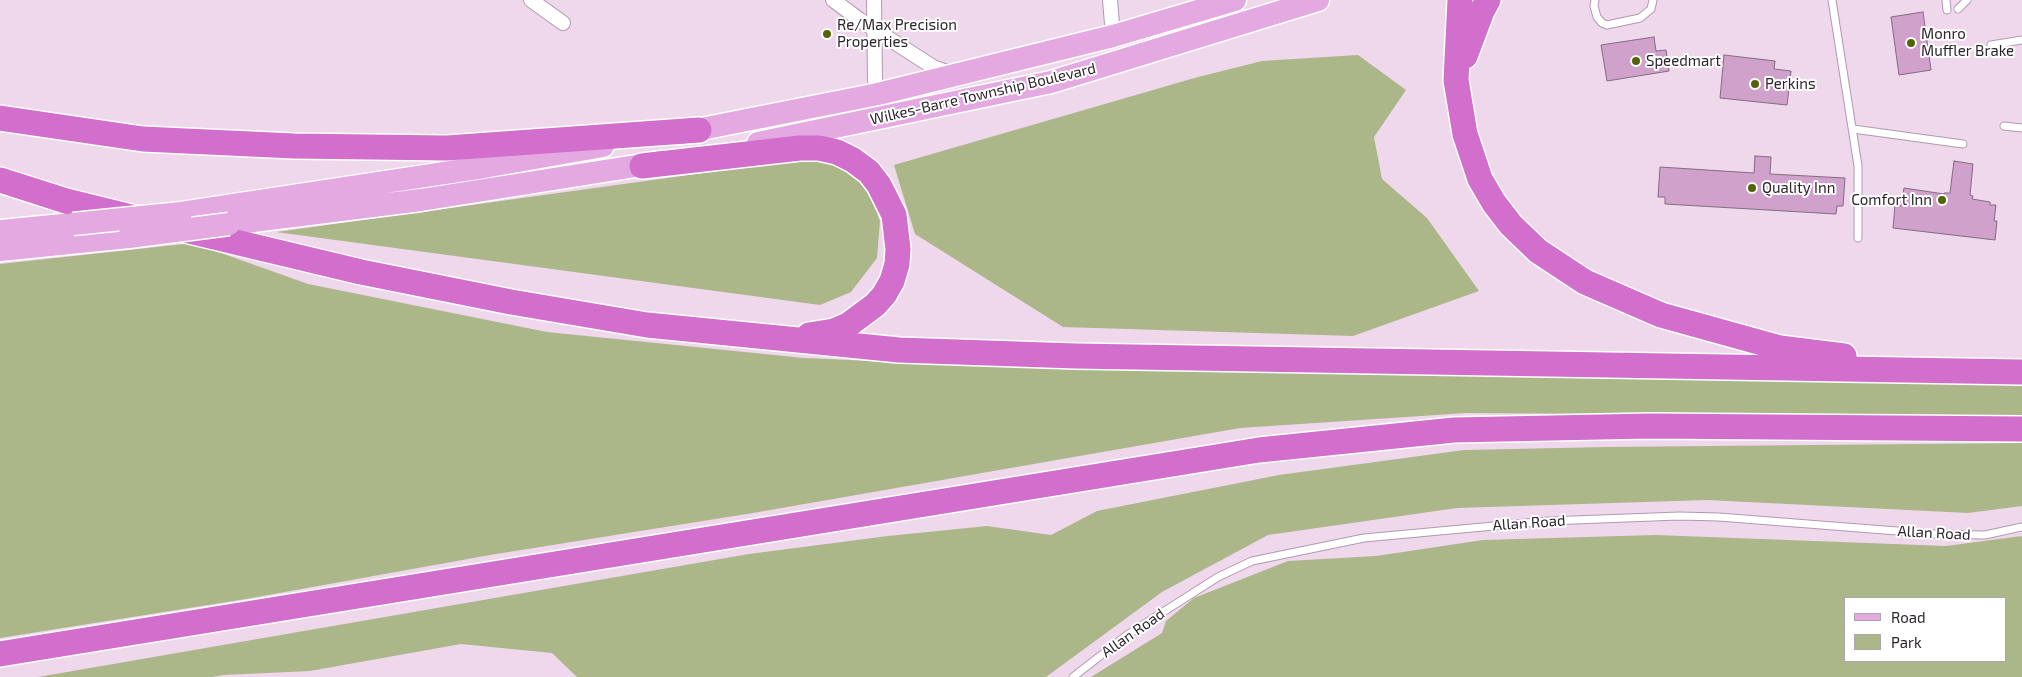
<!DOCTYPE html>
<html>
<head>
<meta charset="utf-8">
<style>
	body { margin:0 }
	#map { position:relative; width:2022px; height:677px; overflow:hidden; background:#efd7ec; font-family:"Exo 2",sans-serif }
	canvas { display:block }
	.legend { position:absolute; left:1844px; top:597px; width:162px; height:65px; box-sizing:border-box; background:#fff; border:1px solid #aba7ab; margin:0; padding:6px 9px; list-style:none; font-size:15px; color:#2d242c }
	.legend li { display:flex; align-items:center; gap:10px; height:25px }
	.legend b { width:25px; border:1px solid #aba7ab }
</style>
</head>
<body>
<div id="map">
<canvas width="2022" height="677"></canvas>
<ul class="legend">
<li><b style="height:6px;background:#e4a9e0"></b>Road</li>
<li><b style="height:14px;background:#abb788"></b>Park</li>
</ul>
</div>
<script>
const context = document.querySelector('canvas').getContext('2d');
context.lineJoin = 'round';
function fill(path, color) { context.fillStyle = color; context.fill(path, 'evenodd'); }
const poly = rows => new Path2D(rows.map(r => 'M' + r).join(''));
function stroke(path, color, width, dash) { context.strokeStyle = color; context.lineWidth = width; context.lineCap = dash ? 'butt' : 'round'; context.setLineDash(dash || []); context.stroke(path); }
function write(font, color, halo, rows, align = 'center') {
  context.font = font + ' "Exo 2",sans-serif'; context.lineWidth = 4; context.setLineDash([]); context.textBaseline = 'middle'; context.strokeStyle = halo; context.fillStyle = color; for (const [text, x, y, turn = 0] of rows) {
    context.save(); context.translate(x, y); context.rotate((+turn || 0) * Math.PI / 180); context.textAlign = isNaN(turn) ? turn : align; if (halo) context.strokeText(text, 0, 0); context.fillText(text, 0, 0); context.restore();
  }
}
const green = poly([
	[1358,55,1406,90,1374,137,1382,179,1427,218,1479,291,1353,336,1063,327,915,234,894,165,1198,77,1262,61],
	[805,159,841,164,867,185,880,221,877,258,851,292,820,305,276,232],
	[193,243,308,284,547,332,804,358,1055,369,1346,367,2022,381,2022,417,1466,413,1240,428,753,513,490,555,246,599,0,638,0,264],
	[2022,443,2022,506,1968,513,1707,500,1457,508,1268,535,1162,592,1046,677,577,677,552,653,461,644,310,671,224,675,212,677,38,677,749,554,888,536,987,526,1051,535,1097,511,1279,475,1464,450,1608,447],
	[1656,535,1946,546,2022,536,2022,677,1091,677,1162,633,1166,621,1194,598,1288,561,1376,556,1483,540],
	[1846,598,2006,598,2006,661,1846,661]
]);
const building = poly([
	[1923,12,1931,70,1899,75,1891,17,1923,12],
	[1654,37,1656,51,1666,50,1669,71,1607,81,1601,45,1654,37],
	[1724,55,1775,61,1774,69,1791,71,1787,105,1720,98,1724,55],
	[1755,156,1771,157,1770,174,1845,178,1843,206,1837,206,1836,214,1665,204,1665,197,1658,197,1660,167,1754,173,1755,156],
	[1954,161,1973,164,1970,195,1973,196,1972,199,1990,202,1990,205,1996,205,1994,221,1997,221,1995,240,1893,228,1895,205,1901,206,1904,188,1944,194,1944,193,1950,193,1954,161]
]);
const lane = poly([
	[1595,0,1594,6,1597,17,1602,23,1607,25,1640,18,1651,9,1653,0],
	[1832,0,1858,166,1858,238],
	[1946,0,1947,10],
	[1958,9,1967,0],
	[1991,45,2022,40],
	[2004,126,2022,128],
	[1853,129,1963,144],
	[1073,677,1127,635,1218,577,1252,561,1364,538,1548,521,1679,516,1719,517,1935,534,1985,535,2022,527]
]);
const street = poly([
	[531,0,563,23],
	[833,0,860,20,933,67,953,74],
	[874,0,875,80,879,101],
	[1110,0,1113,36]
]);
const primary = poly([
	[681,133,878,94,1113,36,1235,0],
	[758,143,1051,82,1318,0],
	[181,213,484,167,603,146],
	[229,224,421,200,661,162],
	[0,231,73,224],
	[0,250,129,237]
]);
const highway = poly([
	[1460,0,1456,80,1465,134,1480,179,1494,203,1511,225,1538,251,1585,282,1661,315,1780,348,1844,356],
	[1465,56,1482,11,1488,0],
	[0,118,143,139,294,146,447,148,699,130],
	[642,166,800,148,819,148,837,152,853,160,869,172,879,185,894,215,898,249,897,264,892,281,884,295,875,305,848,325,834,331,809,335],
	[0,180,66,201,135,218],
	[181,229,361,272,511,302,647,325,899,350,1076,356,2022,372],
	[0,654,1259,450,1454,430,1649,426,2022,429]
]);
const primaryBridge = poly([
	[73,224,181,213],
	[129,237,229,224]
]);
const markers = [
	[827,34,5,"#536307"],
	[1911,43,5,"#536307"],
	[1636,61,5,"#536307"],
	[1755,84,5,"#536307"],
	[1752,188,5,"#536307"],
	[1942,200,5,"#536307"]
];
const poiNames = [
	["Re/Max Precision",837,25],
	["Properties",837,42],
	["Monro",1921,34],
	["Muffler Brake",1921,51],
	["Speedmart",1646,61],
	["Perkins",1765,84],
	["Quality Inn",1762,188],
	["Comfort Inn",1932,200,"right"]
];
const streetNames = [
	["Wilkes-Barre Township Boulevard",983,94,-13],
	["Allan Road",1529,523,-4],
	["Allan Road",1934,533,3],
	["Allan Road",1133,633,-35]
];
fill(green, '#abb788');
fill(building, '#cfa1cb');
stroke(building, '#826c80', 1);
stroke(lane, '#b19aaf', 9);
stroke(street, '#b19aaf', 16);
stroke(primary, '#fff', 25);
stroke(highway, '#fff', 28);
stroke(lane, '#fff', 7);
stroke(street, '#fff', 14);
stroke(primary, '#e4a9e0', 22);
stroke(highway, '#d26fcc', 25);
stroke(primaryBridge, '#fff', 25, []);
stroke(primaryBridge, '#e4a9e0', 22);
for (const [x, y, r, color] of markers) { const dot = new Path2D(); dot.arc(x, y, r, 0, 2 * Math.PI); context.fillStyle = color; context.fill(dot); stroke(dot, '#fff', 2); }
write('15px', '#2d242c', '#fff', poiNames, 'left');
write('15px', '#2d242c', '#fff', streetNames);
</script>
</body>
</html>
